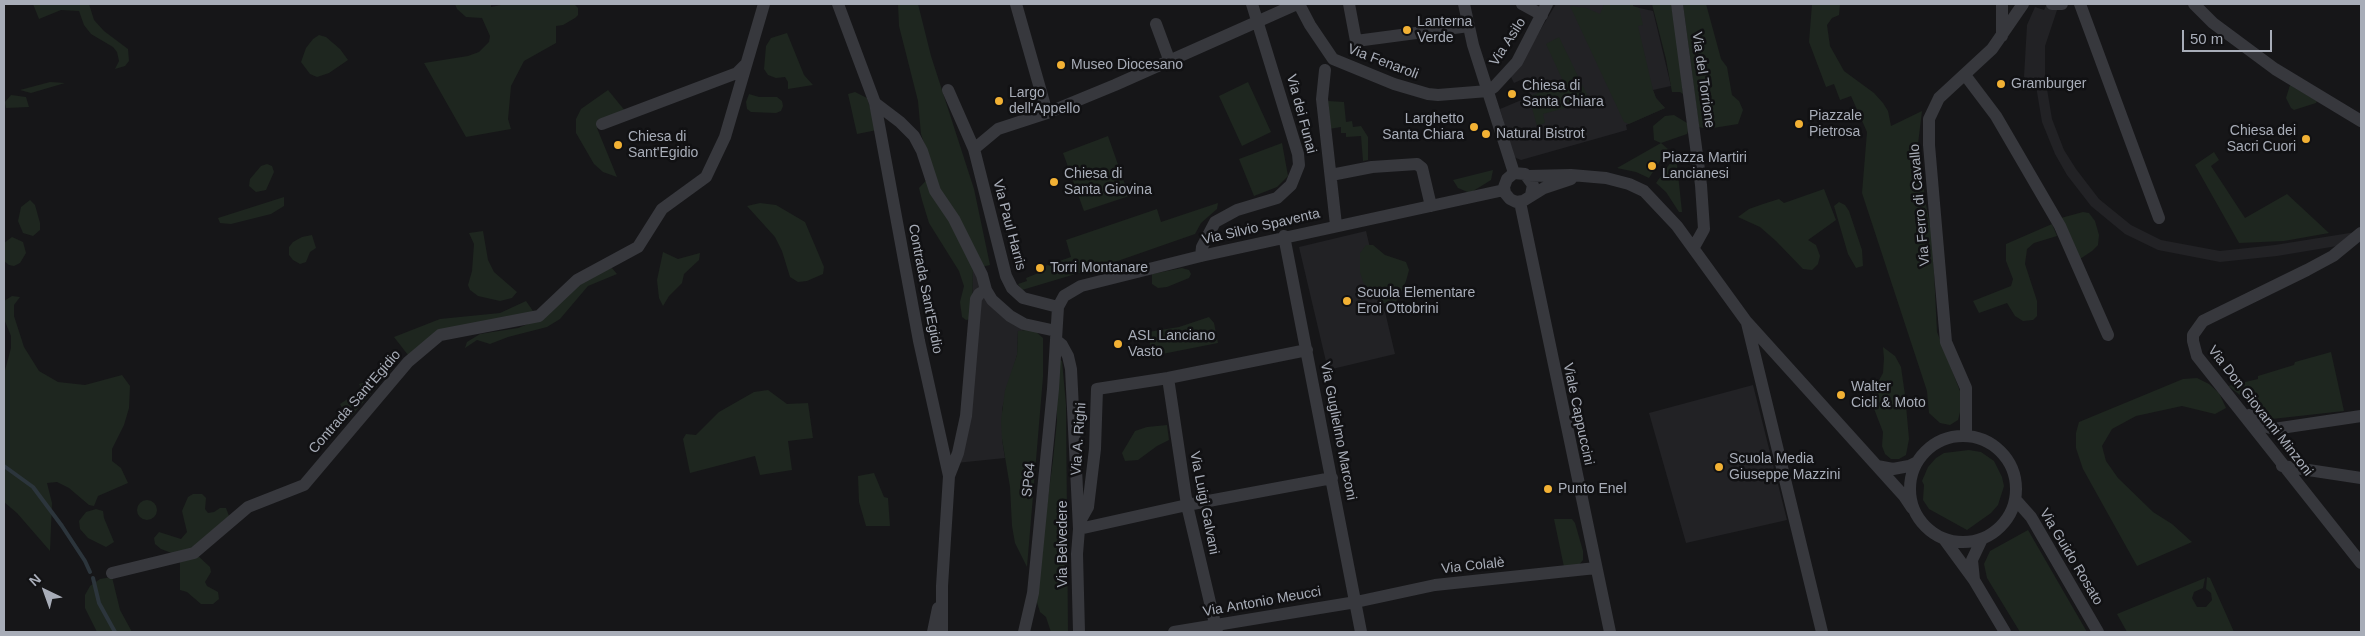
<!DOCTYPE html>
<html>
<head>
<meta charset="utf-8">
<style>
	body { margin:0 }
	#map { position:relative; width:2365px; height:636px; overflow:hidden; background:#161618; font-family:Arial,sans-serif }
	canvas { display:block }
	.frame { position:absolute; inset:0; border:5px solid #a8adb8; pointer-events:none }
	.north { position:absolute; left:20px; top:566px; width:50px; height:50px; -webkit-text-stroke:4px #111113; paint-order:stroke; rotate:318deg; font-size:14px; font-weight:700; line-height:20px; text-align:center; color:#a8adb8 }
	.north::after { content:''; display:block; margin:auto; width:18px; height:22px; background:#a8adb8; clip-path:polygon(50% 0,100% 100%,50% 72%,0 100%) }
	.scale { position:absolute; left:2182px; top:30px; width:90px; height:22px; box-sizing:border-box; border:2px solid #a8adb8; border-top:0; padding-left:6px; font-size:15px; line-height:18px; white-space:nowrap; color:#a8adb8; -webkit-text-stroke:4px #111113; paint-order:stroke }
</style>
</head>
<body>
<div id="map">
<canvas width="2365" height="636"></canvas>
<div class="frame"></div>
<div class="north">N</div>
<div class="scale">50 m</div>
</div>
<script>
const context = document.querySelector('canvas').getContext('2d');
context.lineJoin = 'round';
function fill(path, color) { context.fillStyle = color; context.fill(path, 'evenodd'); }
const poly = rows => new Path2D(rows.map(r => 'M' + r).join(''));
function stroke(path, color, width, dash) { context.strokeStyle = color; context.lineWidth = width; context.lineCap = dash ? 'butt' : 'round'; context.setLineDash(dash || []); context.stroke(path); }
function write(font, color, halo, rows, align = 'center') {
  context.font = font + ' Arial,sans-serif'; context.lineWidth = 5; context.setLineDash([]); context.textBaseline = 'middle'; context.strokeStyle = halo; context.fillStyle = color; for (const [text, x, y, turn = 0] of rows) {
    context.save(); context.translate(x, y); context.rotate((+turn || 0) * Math.PI / 180); context.textAlign = isNaN(turn) ? turn : align; if (halo) context.strokeText(text, 0, 0); context.fillText(text, 0, 0); context.restore();
  }
}
const built = poly([
	[1556,4,1621,4,1653,11,1671,86,1653,90,1656,98,1665,108,1626,125,1627,130,1521,160,1514,157,1500,109,1531,96,1523,79,1514,83,1509,73,1518,67],
	[2047,4,2059,4,2045,46,2045,77,2052,119,2064,150,2076,169,2099,199,2131,225,2161,240,2220,251,2275,245,2356,232,2361,232,2361,242,2277,256,2220,262,2158,250,2125,234,2091,206,2067,175,2055,154,2042,122,2036,86,2024,77,2027,25,2035,7,2044,10],
	[1366,231,1395,354,1328,370,1299,247],
	[973,268,990,299,1023,331,1018,331,1017,355,1002,409,1002,439,1005,458,956,463,972,319],
	[1753,385,1787,520,1686,543,1649,413]
]);
const green = poly([
	[33,4,89,4,94,20,104,31,128,49,129,61,125,66,115,69,119,61,117,52,113,47,91,34,84,25,79,11,61,10,39,19],
	[455,4,491,4,491,7,506,4,574,4,578,8,578,15,575,18,563,25,556,26,556,43,524,61,511,86,508,119,511,129,466,137,424,63,468,56,479,52,489,42,490,36,482,18,466,17,457,9],
	[898,4,918,4,931,56,974,189,990,265,973,269,972,319,966,320,962,317,960,302,964,286,959,271,929,223,922,200,919,188,934,172,921,134,918,101,899,26],
	[1604,4,1633,4,1633,6,1639,8,1643,25,1638,26,1653,90,1656,98,1665,108,1629,124,1624,122,1570,6,1586,8,1600,14],
	[1652,4,1671,4,1678,42,1683,94,1680,92,1672,92,1666,59],
	[1683,4,1706,4,1721,59,1727,67,1732,95,1739,101,1743,110,1738,124,1707,129,1699,127],
	[1812,4,1840,4,1839,15,1832,18,1827,25,1830,46,1844,71,1874,93,1883,103,1888,111,1891,126,1922,111,1918,144,1926,205,1932,233,1937,332,1960,391,1962,405,1958,420,1950,425,1940,423,1929,413,1927,391,1862,193,1867,132,1851,96,1840,100,1834,84,1826,87,1809,42],
	[787,33,804,75,813,85,788,89,788,82,785,77,776,78,768,75,764,69,766,46,771,38],
	[319,35,326,37,340,49,348,60,329,73,317,77,310,74,301,62,306,48,313,39],
	[1559,37,1590,101,1543,114,1545,123,1537,126,1529,97,1563,81,1546,44],
	[50,82,65,83,31,93,20,90],
	[1248,82,1271,132,1242,146,1219,96],
	[2290,85,2317,101,2316,103,2294,110,2291,108,2286,98],
	[608,90,626,112,599,119,597,128,617,177,603,172,594,164,576,133,576,119,581,109],
	[855,92,867,98,877,130,857,134,848,94],
	[749,94,759,97,777,97,782,101,783,106,781,111,776,113,751,112,747,109,746,102],
	[11,95,26,97,29,107,6,108,5,102],
	[1328,101,1344,102,1346,122,1352,121,1353,127,1361,126,1368,137,1368,160,1363,161,1361,136,1346,137,1346,133,1341,133,1341,127,1329,129],
	[1674,115,1687,123,1689,129,1687,134,1661,143,1668,149,1649,178,1636,172,1617,168,1661,143,1654,140,1653,126,1665,116],
	[1108,136,1129,196,1084,211,1063,153],
	[1282,143,1288,176,1277,187,1254,196,1239,159],
	[2214,152,2219,160,2211,166,2245,218,2287,194,2329,233,2284,241,2239,243,2195,165],
	[1676,155,1682,212,1679,212,1666,192,1656,183],
	[267,164,272,166,274,172,266,190,256,192,249,186,250,179,261,166],
	[1493,170,1491,180,1470,193,1458,188,1453,180],
	[1824,189,1836,220,1808,240,1816,245,1820,256,1818,264,1812,270,1803,269,1776,241,1760,227,1738,217,1749,209,1763,204,1779,199,1784,203],
	[284,197,284,206,271,214,231,224,220,223,218,218],
	[30,200,35,205,40,223,40,230,33,236,23,233,18,221,21,207],
	[1839,202,1845,205,1849,211,1862,250,1863,266,1856,268,1848,254,1834,206],
	[760,203,776,205,805,222,824,267,823,274,807,281,798,282,790,277,782,251,775,237,747,206],
	[1218,203,1217,209,1201,223,1195,234,1109,264,1022,290,1018,284,1027,281,1026,278,1046,270,1045,266,1071,257,1066,240,1157,209,1161,222],
	[2083,212,2089,213,2095,221,2099,235,2098,245,2092,251,2080,259,2061,218],
	[2052,224,2057,236,2034,243,2027,249,2025,264,2037,301,2037,316,2033,320,2023,321,2015,316,2007,303,1979,313,1973,301,2011,286,2013,279,2006,261,2006,244],
	[483,231,488,260,494,272,517,292,512,298,500,301,478,296,470,290,468,285,472,271,474,244,469,233],
	[312,235,316,248,310,252,306,262,300,264,293,260,289,255,289,247,293,242,302,237],
	[12,237,23,242,26,253,20,263,14,266,9,265,4,261,4,243],
	[1366,245,1373,245,1385,255,1406,262,1409,270,1406,281,1398,299,1393,304,1381,303,1363,282,1360,272,1360,253],
	[663,252,678,259,700,253,699,260,684,274,682,283,669,296,663,306,659,298,657,280],
	[611,267,617,274,588,286,560,319,547,327,508,337,490,344,477,340,465,348,467,342,480,334,518,328,543,318,578,284],
	[1182,268,1189,270,1191,274,1189,278,1167,287,1158,288,1152,284,1152,274],
	[12,296,20,297,14,305,14,316,24,347,39,371,58,382,85,385,122,375,130,386,129,408,124,425,112,449,112,461,121,468,128,483,98,496,94,506,89,505,69,488,57,482,47,483,52,503,50,551,17,513,4,502,4,374,11,348,11,336,4,319,4,301],
	[526,301,535,314,439,333,408,355,394,337,440,319,500,313],
	[1209,317,1214,323,1218,343,1152,356,1148,332,1179,327],
	[1033,329,1043,338,1043,377,1027,567,1015,543,1012,526,1010,487,1002,439,1001,420,1005,390,1017,355,1018,331],
	[1883,347,1895,356,1901,367,1905,395,1909,439,1906,455,1899,459,1891,459,1885,454,1882,446,1883,432,1871,401,1871,395,1883,373,1884,358],
	[2331,352,2344,411,2272,419,2228,386,2258,379,2258,376,2294,365,2295,362],
	[1057,358,1062,361,1066,405,1068,632,1051,632,1046,617,1040,612,1035,596,1053,460,1057,421],
	[388,365,391,370,348,420,340,404,358,392,360,386,359,384,376,379],
	[2197,378,2209,384,2219,393,2226,408,2215,414,2182,406,2136,416,2112,429,2102,446,2106,461,2118,478,2153,512,2172,524,2192,542,2137,566,2083,469,2076,448,2076,433,2079,422,2183,379],
	[768,390,787,404,808,403,813,438,788,441,792,470,760,475,755,456,690,473,683,439,686,434,696,435,719,412,754,392],
	[1167,425,1169,440,1157,446,1138,460,1125,461,1122,453,1135,431,1147,427],
	[1969,450,1981,452,1994,461,2002,477,2004,486,1998,505,1991,513,1967,530,1929,509,1923,500,1924,485,1922,481,1928,467,1936,458,1944,453],
	[874,473,884,497,888,498,890,526,866,526,859,502,858,476],
	[193,494,202,494,206,498,205,509,208,513,214,512,220,508,226,508,229,516,189,551,177,555,161,549,155,544,154,538,159,532,181,539,187,532,182,511,188,497],
	'137 510a10 10 0 1 1 20 0a10 10 0 1 1-20 0Z',
	[96,509,103,511,104,518,114,542,106,547,88,538,80,529,79,521,86,512],
	[1554,519,1572,519,1575,523,1583,551,1583,560,1578,566,1564,567],
	[2028,530,2087,632,2020,632,1987,578,1984,564,1990,551],
	[196,554,210,567,211,572,205,582,207,586,218,592,219,599,213,604,201,604,187,592,180,590,180,559],
	[112,577,120,610,132,632,97,632,85,608,85,595,90,586,100,579],
	[2207,577,2210,578,2234,632,2127,632,2117,614,2205,578,2203,588,2194,592,2192,598,2197,607,2206,607,2212,600,2211,593,2206,589]
]);
const stream = poly([
	[4,466,33,487,62,526,85,561,90,572],
	[93,578,99,603,115,632]
]);
const minor = poly([
	[838,4,875,103,919,341,949,476,942,586,942,632],
	[1016,4,1047,113],
	[1299,4,1310,25,1333,59,1394,84,1428,94,1438,95,1488,91,1494,87,1517,62,1547,4],
	[1349,4,1356,41,1469,26],
	[1464,4,1473,45,1514,173],
	[1522,4,1542,15],
	[1677,4,1701,185,1704,229,1694,247],
	[2052,4,2062,4],
	[2080,4,2159,218],
	[2194,4,2213,23,2275,69,2361,121],
	[1156,24,1170,62],
	[2002,36,2002,4],
	[1325,70,1322,99,1336,225],
	[1965,75,1996,116,2060,226,2108,335],
	[948,90,974,149,1006,276,1012,288,1023,298,1058,307],
	[875,103,900,122,914,136,922,151,935,191,954,219,982,275,986,290,992,300,1010,316,1024,324,1056,331],
	[602,124,737,73,746,64],
	[974,149,998,129,1047,113,1115,85,1297,4],
	[1331,175,1372,167,1417,164,1422,168,1431,206],
	[1528,176,1571,175,1606,178,1629,184,1644,191,1677,226,1746,321,1904,496,1912,508],
	[1531,195,1533,185,1525,174,1514,173,1507,179,1504,187,1505,193,1510,199,1516,202,1523,201,1544,188,1571,179],
	[1520,202,1610,632],
	[2361,233,2333,256,2307,270,2203,321,2193,335,2193,341,2197,356,2361,563],
	[1284,236,1361,632],
	[1201,256,1202,247,1215,222,1237,210,1277,198,1291,185,1299,165,1298,154,1252,4],
	[1747,323,1822,632],
	[1057,341,1062,345,1068,356,1071,369,1079,529,1077,554,1079,632],
	[1168,378,1187,505,1217,632],
	[2249,415,2261,425,2274,429,2361,416],
	[1966,435,1966,388,1946,342,1929,145,1929,119,1939,98,1992,49,2023,4],
	'1910 489a53 53 0 1 1 106 0a53 53 0 1 1-106 0Z',
	[1877,466,1893,469,1909,466,1917,462],
	[2282,466,2361,478],
	[949,476,958,453,966,416,976,299,979,294,986,290],
	[2015,499,2031,517,2098,632],
	[1079,523,1088,507,1095,449,1097,389,1168,378,1307,350],
	[1079,529,1187,505,1332,478],
	[1944,539,1974,580,2005,632],
	[112,573,194,553,248,507,304,485,408,362,440,335,539,316,577,280,638,247,662,209,706,177,725,137,764,4],
	[1974,580,1972,560,1982,539],
	[933,632,938,608],
	[1024,632,1033,593,1053,389,1058,307,1064,296,1081,286,1201,256,1504,190],
	[1174,632,1356,602,1435,585,1596,568]
]);
const markers = [
	[1407,30,5,"#f2b134"],
	[1061,65,5,"#f2b134"],
	[2001,84,5,"#f2b134"],
	[1512,94,5,"#f2b134"],
	[999,101,5,"#f2b134"],
	[1799,124,5,"#f2b134"],
	[1474,127,5,"#f2b134"],
	[1486,134,5,"#f2b134"],
	[2306,139,5,"#f2b134"],
	[618,145,5,"#f2b134"],
	[1652,166,5,"#f2b134"],
	[1054,182,5,"#f2b134"],
	[1040,268,5,"#f2b134"],
	[1347,301,5,"#f2b134"],
	[1118,344,5,"#f2b134"],
	[1841,395,5,"#f2b134"],
	[1719,467,5,"#f2b134"],
	[1548,489,5,"#f2b134"]
];
const poiNames = [
	["Lanterna",1417,22],
	["Verde",1417,38],
	["Museo Diocesano",1071,65],
	["Gramburger",2011,84],
	["Chiesa di",1522,86],
	["Santa Chiara",1522,102],
	["Largo",1009,93],
	["dell'Appello",1009,109],
	["Piazzale",1809,116],
	["Pietrosa",1809,132],
	["Larghetto",1464,119,"right"],
	["Santa Chiara",1464,135,"right"],
	["Chiesa dei",2296,131,"right"],
	["Sacri Cuori",2296,147,"right"],
	["Natural Bistrot",1496,134],
	["Chiesa di",628,137],
	["Sant'Egidio",628,153],
	["Piazza Martiri",1662,158],
	["Lancianesi",1662,174],
	["Chiesa di",1064,174],
	["Santa Giovina",1064,190],
	["Torri Montanare",1050,268],
	["Scuola Elementare",1357,293],
	["Eroi Ottobrini",1357,309],
	["ASL Lanciano",1128,336],
	["Vasto",1128,352],
	["Walter",1851,387],
	["Cicli & Moto",1851,403],
	["Scuola Media",1729,459],
	["Giuseppe Mazzini",1729,475],
	["Punto Enel",1558,489]
];
const streetNames = [
	["Via Asilo",1508,42,-57],
	["Via Fenaroli",1383,62,21],
	["Via del Torrione",1703,80,82],
	["Via dei Funai",1301,114,75],
	["Via Ferro di Cavallo",1920,205,-95],
	["Via Paul Harris",1009,225,75],
	["Via Silvio Spaventa",1261,227,-13],
	["Contrada Sant'Egidio",925,289,79],
	["Contrada Sant'Egidio",355,402,-49],
	["Via Don Giovanni Minzoni",2260,411,52],
	["Viale Cappuccini",1578,414,78],
	["Via Guglielmo Marconi",1338,431,79],
	["Via A. Righi",1079,439,-86],
	["SP64",1029,480,-84],
	["Via Luigi Galvani",1204,503,79],
	["Via Belvedere",1063,544,-90],
	["Via Guido Rosato",2071,557,59],
	["Via Colalè",1473,566,-6],
	["Via Antonio Meucci",1262,602,-10]
];
fill(built, '#222225');
fill(green, '#1e261f');
stroke(stream, '#2c353c', 4);
stroke(minor, '#37383d', 12);
for (const [x, y, r, color] of markers) { const dot = new Path2D(); dot.arc(x, y, r, 0, 2 * Math.PI); context.fillStyle = color; context.fill(dot); stroke(dot, '#111113', 2); }
write('14px', '#a8adb8', '#111113', poiNames, 'left');
write('14px', '#a8adb8', '#111113', streetNames);
</script>
</body>
</html>
